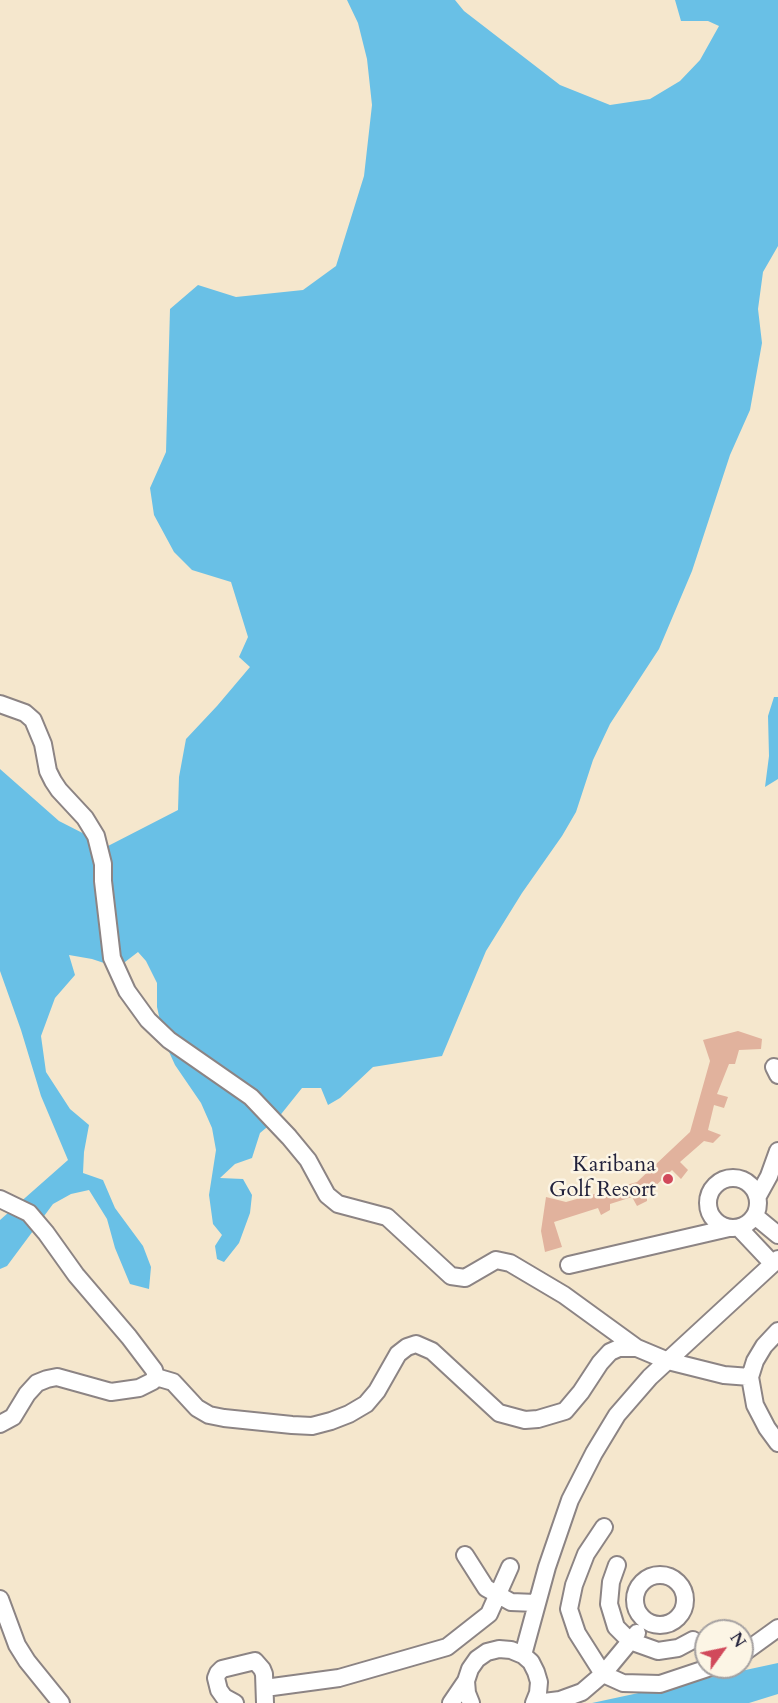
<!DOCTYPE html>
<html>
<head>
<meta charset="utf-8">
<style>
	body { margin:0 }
	#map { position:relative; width:778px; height:1703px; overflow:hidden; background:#f5e7cd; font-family:Cardo,serif }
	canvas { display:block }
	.north { position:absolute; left:694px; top:1619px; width:60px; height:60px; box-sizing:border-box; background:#fcf5e5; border:2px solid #a5a1a1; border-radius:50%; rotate:57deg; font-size:16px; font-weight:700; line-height:24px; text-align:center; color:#22223b }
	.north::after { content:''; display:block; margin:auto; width:21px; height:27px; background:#d1495b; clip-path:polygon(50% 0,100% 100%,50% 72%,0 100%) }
</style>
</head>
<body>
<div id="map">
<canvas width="778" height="1703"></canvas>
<div class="north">N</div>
</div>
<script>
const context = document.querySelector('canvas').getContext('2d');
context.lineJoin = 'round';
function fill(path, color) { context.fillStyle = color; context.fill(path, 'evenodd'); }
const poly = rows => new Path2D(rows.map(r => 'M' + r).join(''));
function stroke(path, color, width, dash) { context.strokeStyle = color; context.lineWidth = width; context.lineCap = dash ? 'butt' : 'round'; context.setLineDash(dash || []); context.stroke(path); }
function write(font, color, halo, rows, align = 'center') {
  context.font = font + ' Cardo,serif'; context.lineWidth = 5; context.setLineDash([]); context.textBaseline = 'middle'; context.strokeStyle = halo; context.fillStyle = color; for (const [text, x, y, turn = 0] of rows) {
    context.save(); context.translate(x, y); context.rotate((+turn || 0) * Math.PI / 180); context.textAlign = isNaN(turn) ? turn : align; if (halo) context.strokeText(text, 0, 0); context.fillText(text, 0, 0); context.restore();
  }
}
const water = poly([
	[347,0,455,0,464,11,560,85,610,105,650,99,680,81,700,60,719,26,708,21,681,21,675,0,778,0,778,246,763,272,758,309,762,343,750,410,730,455,692,571,659,649,610,724,593,760,576,812,562,836,522,893,486,951,442,1056,373,1067,340,1098,328,1105,321,1088,302,1088,278,1118,260,1133,252,1158,235,1164,220,1178,243,1179,252,1195,250,1213,239,1243,224,1262,217,1259,215,1246,222,1235,213,1224,209,1195,216,1150,212,1128,201,1103,175,1065,165,1043,157,1007,157,983,146,961,138,952,125,962,113,966,92,959,69,955,75,975,55,998,41,1036,46,1072,70,1109,89,1125,84,1152,83,1173,103,1180,115,1208,143,1246,151,1267,149,1289,130,1284,115,1248,107,1219,89,1190,71,1194,53,1204,7,1266,0,1269,0,1220,68,1160,41,1096,21,1030,0,971,0,769,59,821,108,846,178,810,179,777,186,739,217,706,250,667,239,657,248,637,231,582,192,570,174,552,154,515,150,488,166,452,170,309,198,285,236,297,303,290,336,266,364,176,372,105,367,59,358,23],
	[774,697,778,697,778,779,765,787,769,756,768,716],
	[778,1663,778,1694,749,1703,592,1703]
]);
const building = poly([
	[738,1031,762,1039,761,1049,739,1050,735,1064,729,1064,717,1094,728,1097,724,1108,714,1105,708,1130,721,1135,713,1143,704,1141,680,1162,688,1170,681,1179,672,1170,647,1194,647,1201,637,1206,632,1197,610,1204,610,1210,601,1215,598,1208,554,1222,562,1247,545,1252,541,1231,546,1197,566,1202,637,1182,690,1132,710,1061,703,1040]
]);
const minor = poly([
	[0,704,25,713,33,720,43,744,48,771,53,781,59,790,85,818,96,836,103,864,103,881,112,958,127,991,148,1020,169,1040,251,1097,289,1137,308,1160,327,1195,338,1204,387,1217,451,1276,465,1278,496,1260,510,1263,564,1295,637,1348],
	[774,1067,778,1075],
	'708 1203a25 25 0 1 1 50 0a25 25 0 1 1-50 0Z',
	[758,1196,769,1176,778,1151],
	[0,1199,29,1213,46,1233,76,1275,129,1337,154,1370,156,1377,173,1382,197,1408,209,1415,224,1418,292,1425,312,1426,331,1421,349,1414,366,1404,377,1391,398,1354,407,1347,416,1344,432,1351,499,1413,525,1420,538,1419,565,1411,581,1392,600,1363,610,1352,619,1348,637,1348,668,1361,724,1375,750,1377],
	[755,1216,778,1235],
	[739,1228,773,1264],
	[569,1265,729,1228],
	[778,1331,764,1346,755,1361,750,1377,755,1405,767,1428,778,1443],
	[0,1424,13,1417,27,1394,37,1383,47,1379,57,1377,111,1392,139,1388,153,1381,156,1377],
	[604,1527,586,1554,574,1585,569,1609,577,1633,603,1674,623,1683,660,1684,711,1667],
	[465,1555,486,1588,511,1602,536,1603],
	[617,1565,611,1582,609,1604,616,1627,630,1641,658,1651,678,1648,693,1640],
	'635 1600a25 25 0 1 1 50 0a25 25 0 1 1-50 0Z',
	[0,1599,17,1645,27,1661,61,1703],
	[742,1654,778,1628],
	[523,1655,547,1567,570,1500,594,1453,617,1415,650,1377,778,1259],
	[265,1688,339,1678,447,1647,489,1614,510,1567],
	[235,1703,224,1697,219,1690,216,1678,218,1673,222,1669,255,1661,262,1669,264,1674,265,1703],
	[451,1703,466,1681],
	[471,1703,467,1693,466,1681,470,1669,477,1659,487,1652,499,1649,511,1650,523,1655,531,1662,536,1672,539,1682,538,1693,534,1703],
	[536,1703,560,1700,582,1692,603,1674,637,1633]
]);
const markers = [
	[668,1179,6,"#d1495b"]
];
const poiNames = [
	["Karibana",656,1166],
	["Golf Resort",656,1191]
];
fill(water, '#69c0e6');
fill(building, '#e1b29d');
stroke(minor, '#8c8484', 20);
stroke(minor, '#fff', 16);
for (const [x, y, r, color] of markers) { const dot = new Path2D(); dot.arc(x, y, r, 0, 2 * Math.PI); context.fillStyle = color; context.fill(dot); stroke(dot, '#fcf5e5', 2); }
write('22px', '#22223b', '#fcf5e5', poiNames, 'right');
</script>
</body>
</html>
